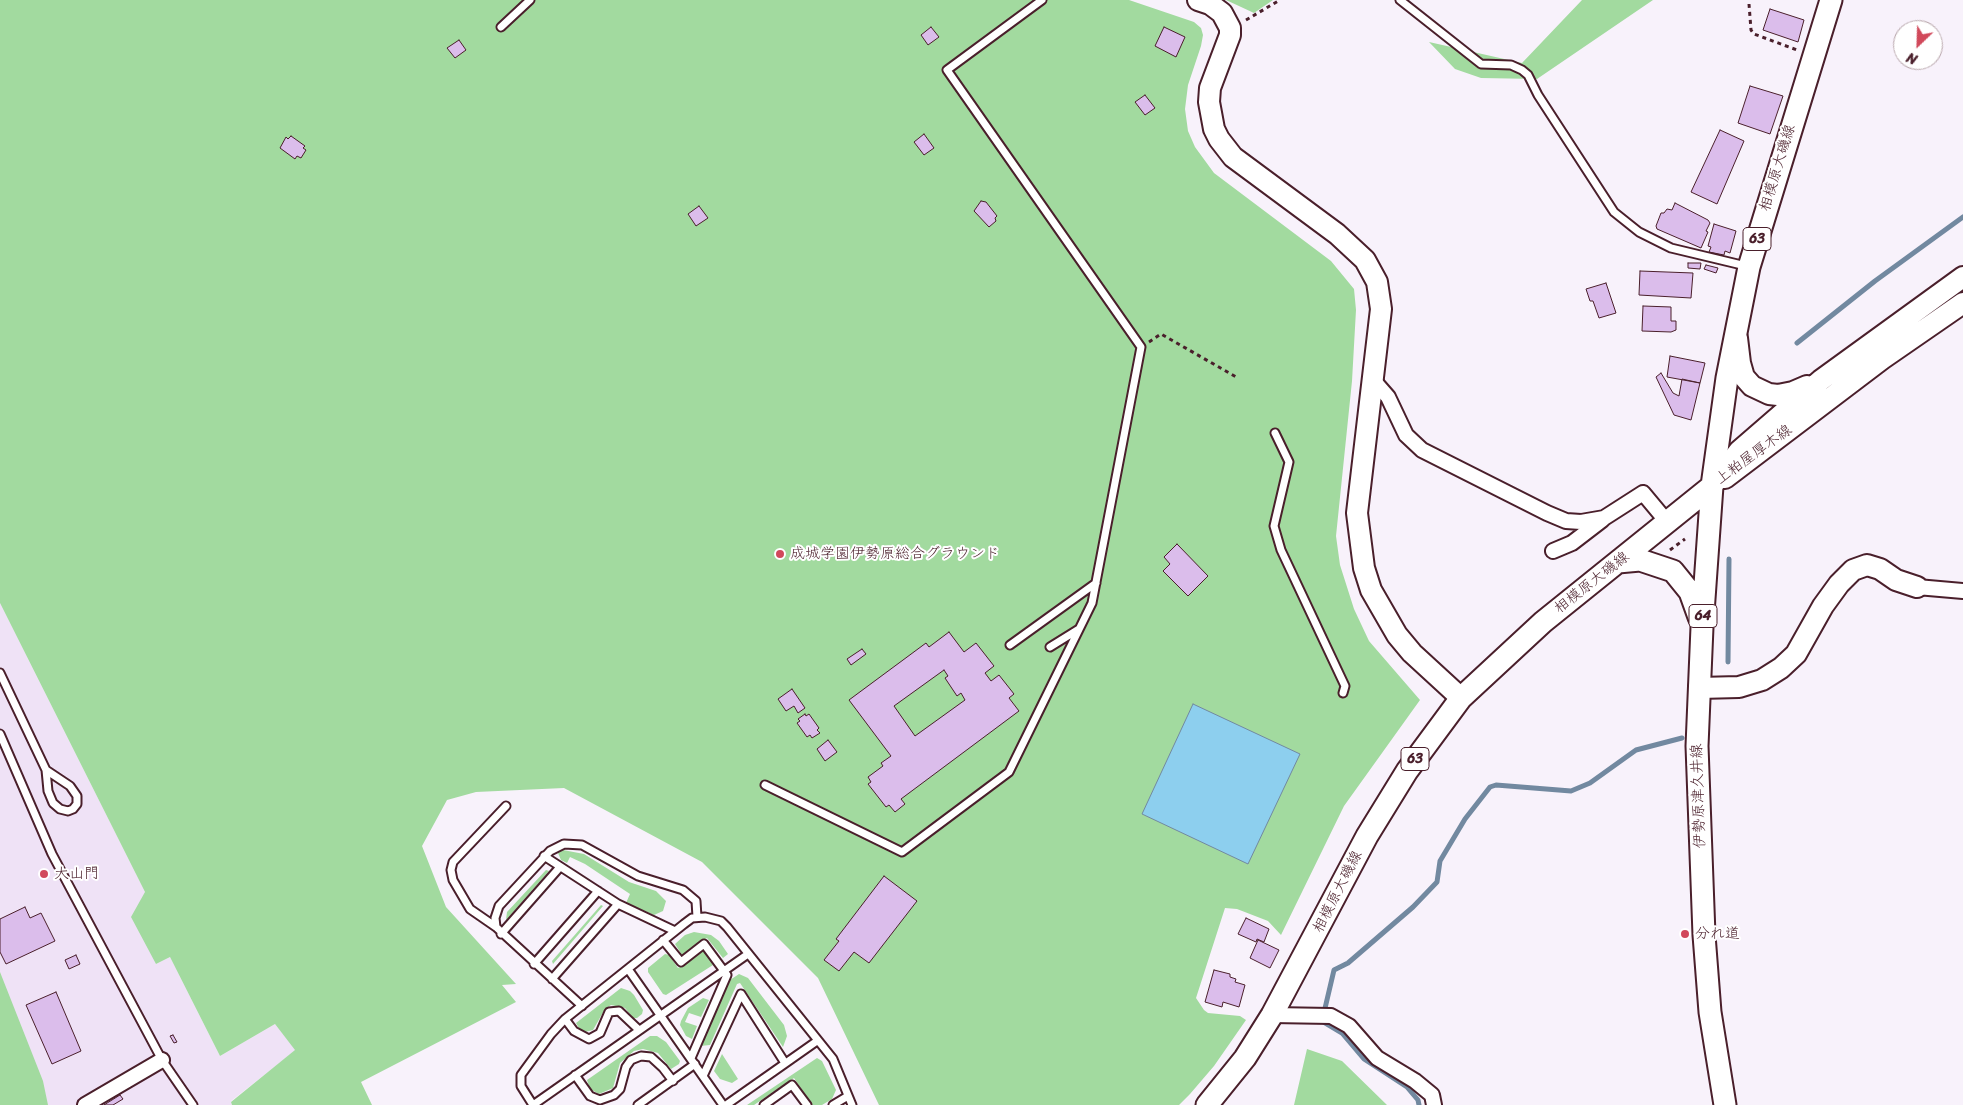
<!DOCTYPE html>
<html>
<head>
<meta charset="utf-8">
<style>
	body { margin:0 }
	#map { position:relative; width:1963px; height:1105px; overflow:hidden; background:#f8f2fb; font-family:Sriracha,sans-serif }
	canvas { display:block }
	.north { position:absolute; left:1893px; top:20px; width:50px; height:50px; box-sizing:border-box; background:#fff; border:1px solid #b7a5aa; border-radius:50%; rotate:204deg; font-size:14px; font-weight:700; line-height:20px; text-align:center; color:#4a1f2b }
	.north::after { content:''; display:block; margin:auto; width:18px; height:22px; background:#d1495b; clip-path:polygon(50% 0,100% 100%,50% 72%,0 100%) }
</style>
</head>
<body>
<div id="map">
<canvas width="1963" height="1105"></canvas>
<div class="north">N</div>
</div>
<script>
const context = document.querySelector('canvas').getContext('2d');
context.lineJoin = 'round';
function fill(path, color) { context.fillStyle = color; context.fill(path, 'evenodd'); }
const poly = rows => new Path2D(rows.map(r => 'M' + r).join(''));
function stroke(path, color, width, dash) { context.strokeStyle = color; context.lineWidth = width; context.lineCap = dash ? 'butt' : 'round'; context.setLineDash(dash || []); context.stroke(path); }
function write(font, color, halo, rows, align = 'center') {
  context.font = font + ' Sriracha,"Klee One",sans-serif'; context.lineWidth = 4; context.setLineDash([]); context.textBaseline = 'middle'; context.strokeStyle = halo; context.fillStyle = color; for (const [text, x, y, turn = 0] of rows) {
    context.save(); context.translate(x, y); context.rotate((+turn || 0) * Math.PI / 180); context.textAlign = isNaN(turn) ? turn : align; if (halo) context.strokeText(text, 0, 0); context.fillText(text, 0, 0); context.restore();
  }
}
const built = poly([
	[0,603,145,892,156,964,170,957,220,1056,275,1024,296,1050,231,1101,232,1105,0,1105]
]);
const green = poly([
	[0,0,1129,0,1194,22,1201,28,1203,35,1201,46,1188,85,1185,109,1188,131,1195,147,1214,173,1331,261,1354,289,1356,310,1352,381,1336,536,1340,565,1354,609,1369,641,1420,700,1344,806,1281,935,1268,921,1237,909,1225,908,1196,998,1204,1010,1208,1013,1240,1016,1246,1020,1214,1066,1190,1094,1179,1105,879,1105,818,978,702,862,564,788,476,792,447,800,422,846,446,907,516,984,502,985,516,1002,361,1082,372,1105,232,1105,231,1102,295,1050,275,1024,220,1056,170,957,156,964,131,917,145,892,0,603],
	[1226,0,1273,0,1254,13],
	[1582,0,1653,0,1537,79,1481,78,1455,69,1429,42,1522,63],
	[563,850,584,854,629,882,656,891,666,901,663,911,654,915,626,903,630,894,585,864,570,857,567,863,561,860,558,853],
	[546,870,549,871,506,920,507,912],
	[601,905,603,906,553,964,552,961],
	[694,932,711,935,719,941,728,954,723,958,707,938,682,955,675,944,685,935],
	[702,951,707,952,713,965,666,995,663,994,648,972,648,968,665,954,669,955,678,968],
	[0,972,43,1081,48,1105,0,1105],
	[739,974,748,978,784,1025,787,1036,783,1047,740,983,737,984,710,1045,700,1046,730,980],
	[621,988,630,991,634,995,643,1010,642,1014,637,1018,633,1018,625,1008,611,1005,605,1009,593,1030,585,1032,580,1030,576,1023],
	[703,998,709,1000,701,1017,689,1013,685,1022,697,1026,692,1039,686,1036,680,1025,681,1021,688,1008],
	[650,1036,657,1036,666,1042,680,1061,679,1064,671,1069,658,1053,643,1049,634,1051,620,1063,613,1088,599,1094,590,1089,587,1080],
	[1307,1049,1342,1061,1387,1105,1294,1105],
	[722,1054,738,1079,732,1083,720,1079,714,1071],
	[817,1058,822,1061,836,1090,832,1099,822,1105,812,1105,794,1078,754,1105,747,1105]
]);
const water = poly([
	[1193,704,1300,754,1248,864,1142,814,1193,704]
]);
const stream = poly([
	[1797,343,1875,281,1963,217],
	[1728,662,1729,559],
	[1419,1105,1418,1100,1407,1087,1364,1059,1342,1033,1322,1021,1334,970,1348,963,1413,907,1437,882,1440,861,1465,819,1490,787,1496,785,1571,791,1590,783,1636,750,1682,738]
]);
const building = poly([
	[1770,9,1804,20,1798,42,1763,30,1770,9],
	[931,27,939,37,928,45,921,35,931,27],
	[1164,27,1185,37,1176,57,1155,46,1164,27],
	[459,40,466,50,455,58,447,48,459,40],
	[1750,86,1783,96,1770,134,1738,123,1750,86],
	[1145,95,1155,108,1145,115,1135,102,1145,95],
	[1720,130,1744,141,1717,204,1691,192,1720,130],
	[924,134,934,148,924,155,914,142,924,134],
	[291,136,305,146,303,148,306,150,301,158,297,156,295,159,280,148,286,137,288,139,291,136],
	[981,201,986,202,997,216,995,218,996,221,989,227,974,211,981,201],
	[1675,203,1708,220,1710,223,1706,231,1708,232,1701,248,1657,229,1656,226,1661,213,1664,213,1667,209,1672,210,1675,203],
	[699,206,708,218,696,226,688,214,699,206],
	[1714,224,1736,231,1730,253,1725,251,1724,255,1709,252,1711,247,1708,246,1714,224],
	[1688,263,1701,263,1700,269,1688,268,1688,263],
	[1706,265,1718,268,1716,273,1704,269,1706,265],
	[1640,271,1693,273,1691,298,1639,295,1640,271],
	[1606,283,1616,313,1599,318,1593,301,1590,301,1586,289,1606,283],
	[1643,306,1671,307,1671,321,1676,321,1676,330,1671,332,1642,331,1643,306],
	[1670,356,1705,363,1700,383,1667,377,1670,356],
	[1661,373,1673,393,1679,396,1682,379,1700,383,1691,420,1674,415,1656,377,1661,373],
	[1177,544,1208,576,1188,596,1163,571,1170,564,1164,557,1177,544],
	[949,632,964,652,976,643,994,666,985,673,991,681,999,675,1014,694,1009,698,1019,711,901,799,905,804,895,812,889,805,886,807,868,784,871,782,868,777,883,766,881,763,891,756,849,700,926,643,929,647,949,632],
	[944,670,948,676,945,678,957,696,961,693,965,700,915,736,894,706,944,670],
	[862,649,866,654,851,665,847,659,862,649],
	[792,689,805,708,798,713,794,706,786,711,778,699,792,689],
	[805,714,806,716,809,714,819,728,817,730,820,733,812,738,810,735,807,737,797,723,800,721,798,719,805,714],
	[828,740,837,752,825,761,817,749,828,740],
	[884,876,917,901,869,963,854,952,839,971,824,960,839,941,836,939,884,876],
	[25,907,30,918,41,913,55,941,6,964,0,952,0,919,25,907],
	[1246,918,1269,929,1264,942,1257,939,1256,942,1238,934,1246,918],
	[1258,940,1279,950,1270,968,1250,958,1258,940],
	[76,955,80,964,69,969,65,960,76,955],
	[1214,970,1230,974,1230,977,1236,979,1235,982,1245,985,1239,1007,1223,1002,1222,1007,1205,1002,1214,970],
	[56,992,81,1051,52,1064,26,1005,56,992],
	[173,1035,177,1042,174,1043,170,1036,173,1035],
	[120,1095,123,1099,113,1105,104,1105,120,1095]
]);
const path = poly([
	[1749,4,1751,30,1754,34,1797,50],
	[1246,20,1280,0],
	[1149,342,1161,334,1238,378],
	[1670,550,1685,539]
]);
const lane = poly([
	[1400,0,1481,64,1511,65,1522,70,1528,75,1538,95,1614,212,1639,232,1671,248,1746,266],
	[501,27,530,0],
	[1275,433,1289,462,1274,526,1281,550,1345,686,1343,693],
	[1010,645,1096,583],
	[1050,647,1079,629],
	[0,673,46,770,48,791,53,803,60,809,68,811,73,809,77,804,77,796,70,786,46,770],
	[0,734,52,854,162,1060,193,1105],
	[765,785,902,852,1009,772,1092,603,1141,347,947,70,1042,0],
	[544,856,618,904,675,931],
	[496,927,470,909,453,880,451,870,453,862,506,806],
	[501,934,560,867],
	[663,940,681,962,704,944,727,975,691,1058],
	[534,964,598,891],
	[628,969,723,1105],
	[552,979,618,904],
	[582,1006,496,927,495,918,499,906,550,851,564,844,582,845,638,876,683,890,696,901,697,917],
	[565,1019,574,1031,589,1039,600,1033,609,1012,619,1011,639,1030],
	[575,1075,590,1096,600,1100,614,1095,620,1089,626,1067,631,1060,641,1056,651,1057,663,1068,673,1081],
	[703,1076,741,994,785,1063],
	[533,1105,521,1086,521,1075,551,1034,565,1019,684,924,692,918,705,917,721,921,727,927,833,1059,852,1105],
	[533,1105,748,954],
	[638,1105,695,1064],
	[726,1105,817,1041],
	[764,1105,792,1085,807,1105],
	[833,1105,848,1096]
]);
const street = poly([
	[1374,381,1388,397,1406,435,1422,450,1547,513,1566,521,1581,522,1604,518,1643,493,1668,523],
	[1553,551,1572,543,1602,520],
	[1917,587,1963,591],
	[1272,1015,1331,1016,1349,1026,1377,1058,1415,1081,1432,1095,1434,1105],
	[85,1105,162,1060]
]);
const secondary = poly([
	[1198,0,1210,4,1222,13,1230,28,1230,35,1210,88,1209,102,1214,129,1219,139,1233,157,1337,234,1365,260,1377,282,1381,309,1357,513,1364,568,1371,590,1397,635,1412,653,1461,698],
	[1737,338,1740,363,1744,377,1752,386,1769,394,1778,395,1793,392,1807,386],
	[1725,478,1882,359,1963,303],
	[1712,486,1739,451,1821,380,1963,277],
	[1699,688,1739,687,1762,680,1781,668,1796,654,1823,606,1839,584,1853,570,1867,565,1880,569,1896,580,1917,587]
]);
const primary = poly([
	[1618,562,1640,560,1673,571,1690,592,1699,617],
	[1207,1105,1245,1058,1272,1015,1367,836,1407,771,1461,698,1543,622,1712,486],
	[1725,1105,1710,1012,1704,935,1697,746,1702,627,1712,486,1727,378,1749,267,1831,0]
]);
const markers = [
	[780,554,5,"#d1495b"],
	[44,874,5,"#d1495b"],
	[1685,934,5,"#d1495b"]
];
const shields = [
	[1757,239,28],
	[1703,616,28],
	[1415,759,28]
];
const shieldNames = [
	["63",1757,239],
	["64",1703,616],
	["63",1415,759]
];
const streetNames = [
	["相模原大磯線",1778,168,-73],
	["上粕屋厚木線",1754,455,-36],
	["相模原大磯線",1592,583,-38],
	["伊勢原津久井線",1699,796,-92],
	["相模原大磯線",1338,892,-63]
];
const poiNames = [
	["成城学園伊勢原総合グラウンド",790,554],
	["大山門",54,874],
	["分れ道",1695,934]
];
fill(built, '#efe2f6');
fill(green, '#a2da9f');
fill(water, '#8dcfee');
stroke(water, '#7289a0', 1);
stroke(stream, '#7289a0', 5);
fill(building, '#dbbdeb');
stroke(building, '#4a1f2b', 1);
stroke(lane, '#4a1f2b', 11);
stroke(street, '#4a1f2b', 18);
stroke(secondary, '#4a1f2b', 24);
stroke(primary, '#4a1f2b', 25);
stroke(path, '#4a1f2b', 3, [4, 4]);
stroke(lane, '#fff', 7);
stroke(street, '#fff', 14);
stroke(secondary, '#fff', 20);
stroke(primary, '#fff', 21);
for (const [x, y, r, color] of markers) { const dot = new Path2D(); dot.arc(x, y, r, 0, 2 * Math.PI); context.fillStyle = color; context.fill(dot); stroke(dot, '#fff', 2); }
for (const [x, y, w] of shields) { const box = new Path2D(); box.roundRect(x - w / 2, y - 11.5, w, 23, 4); context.fillStyle = '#fff'; context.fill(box); stroke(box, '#4a1f2b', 1); }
write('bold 14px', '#4a1f2b', null, shieldNames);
write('15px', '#4a1f2b', '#fff', streetNames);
write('15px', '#4a1f2b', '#fff', poiNames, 'left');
</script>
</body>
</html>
